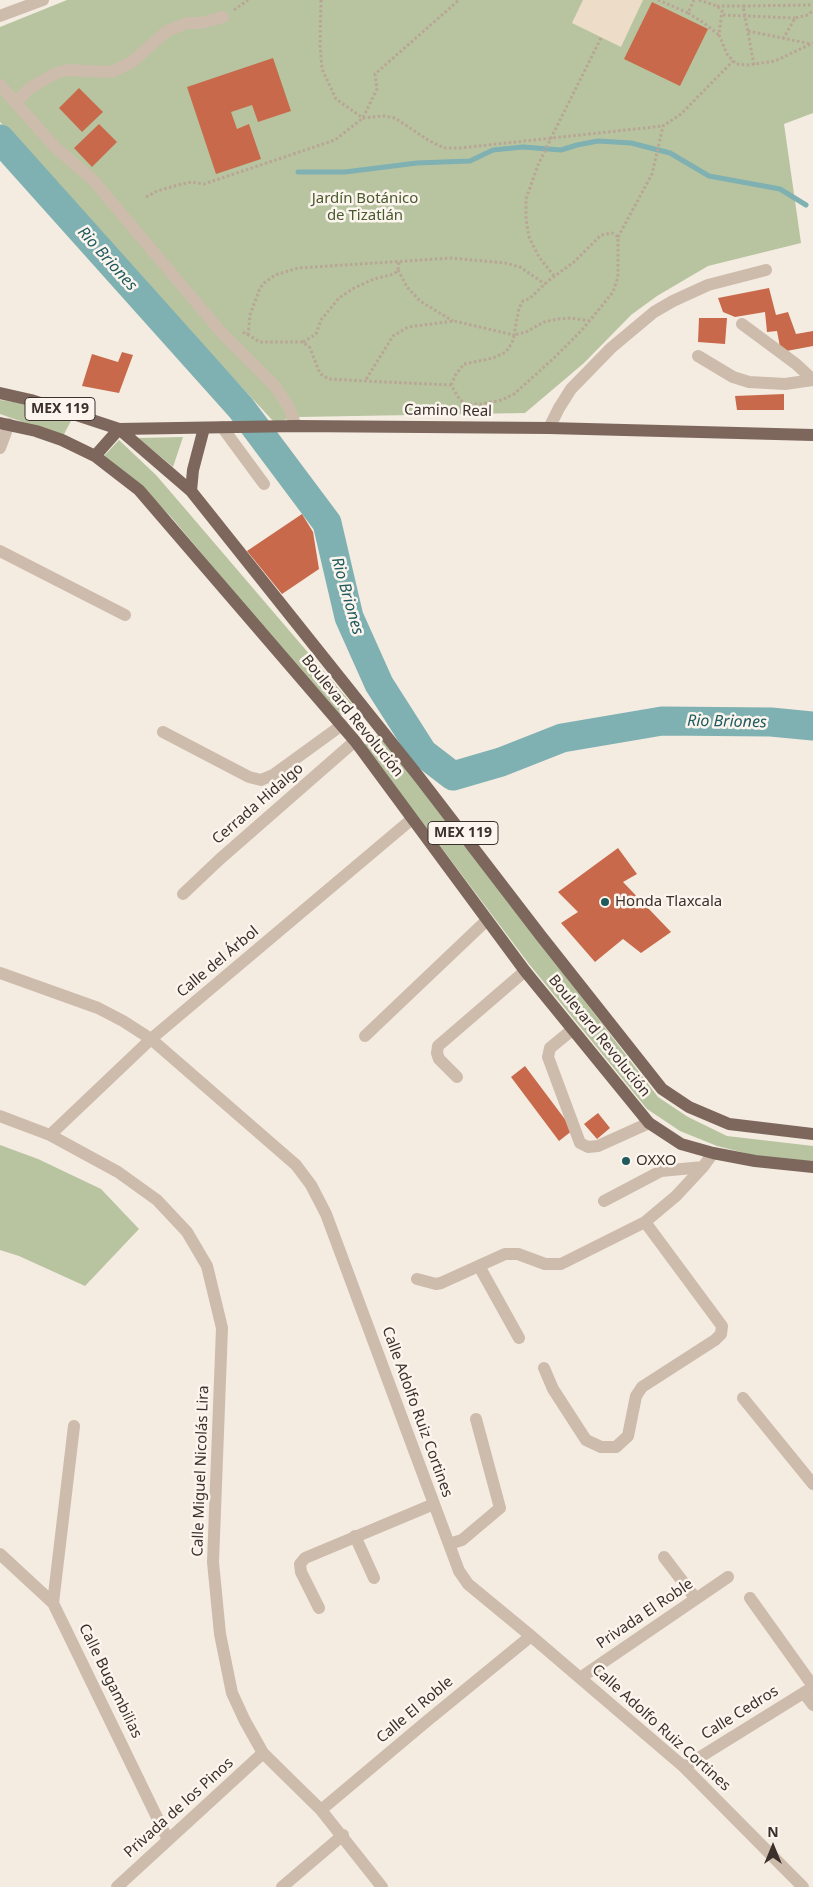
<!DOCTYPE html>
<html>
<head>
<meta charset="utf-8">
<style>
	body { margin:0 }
	#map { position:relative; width:813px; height:1887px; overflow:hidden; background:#f4ebe1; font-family:"Noto Sans",sans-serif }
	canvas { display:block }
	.north { position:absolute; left:748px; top:1822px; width:50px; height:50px; -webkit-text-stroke:4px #fbf5ee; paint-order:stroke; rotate:0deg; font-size:14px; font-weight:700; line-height:20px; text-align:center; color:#3b302b }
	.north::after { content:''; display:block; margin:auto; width:18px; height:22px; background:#3b302b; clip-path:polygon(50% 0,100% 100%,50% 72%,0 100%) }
</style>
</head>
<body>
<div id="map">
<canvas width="813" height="1887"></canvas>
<div class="north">N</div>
</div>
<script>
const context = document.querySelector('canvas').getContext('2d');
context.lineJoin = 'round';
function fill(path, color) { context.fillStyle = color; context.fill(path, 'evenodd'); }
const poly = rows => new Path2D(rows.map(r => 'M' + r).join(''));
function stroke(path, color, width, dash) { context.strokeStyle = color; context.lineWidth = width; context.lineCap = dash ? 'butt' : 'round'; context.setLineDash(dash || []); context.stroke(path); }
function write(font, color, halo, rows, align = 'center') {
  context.font = font + ' "Noto Sans",sans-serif'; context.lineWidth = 5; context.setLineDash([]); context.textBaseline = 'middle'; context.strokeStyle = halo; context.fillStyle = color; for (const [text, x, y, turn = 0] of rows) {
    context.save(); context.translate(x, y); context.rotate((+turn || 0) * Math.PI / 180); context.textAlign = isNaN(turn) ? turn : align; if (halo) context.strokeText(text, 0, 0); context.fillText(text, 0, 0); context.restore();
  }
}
const green = poly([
	[67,0,813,0,813,113,784,124,801,243,708,266,657,296,631,315,584,363,525,413,298,417,274,422,129,265,0,122,0,27],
	[0,400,21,403,72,419,63,436,0,414],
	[183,437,173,467,138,438],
	[119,440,156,475,187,511,352,704,339,717,172,518,140,485,104,456],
	[378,735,415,779,658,1097,688,1117,727,1136,813,1146,813,1162,757,1156,717,1146,680,1131,647,1109,529,964,364,745],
	[0,1145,38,1159,101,1189,139,1229,85,1286,19,1256,0,1250]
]);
const plaza = poly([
	[583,0,643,0,621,47,572,23]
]);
const stream = poly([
	[298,172,345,172,417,163,470,161,493,150,523,147,561,150,577,145,598,141,631,143,670,153,709,176,780,189,806,205]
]);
const river = poly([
	[0,139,241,408,327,523,349,617,379,684,423,753,453,776,501,762,562,738,662,721,771,722,813,726]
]);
const building = poly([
	[652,2,708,29,680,86,624,59],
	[273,58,291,111,258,122,252,105,231,112,237,129,249,124,261,159,216,174,187,87],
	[79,88,103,112,82,132,59,108],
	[99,124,117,142,92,167,74,148],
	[769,288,776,315,788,312,796,334,813,331,813,346,781,352,777,331,767,332,765,312,735,317,723,312,718,298],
	[699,318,727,318,725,344,698,342],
	[122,352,133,355,119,393,82,386,92,354,118,362],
	[784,394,784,410,737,410,735,396],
	[302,514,313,532,319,569,282,594,247,551],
	[618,848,637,874,623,882,671,932,641,953,623,939,595,962,561,923,578,912,558,892],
	[525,1066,573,1130,559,1141,511,1077],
	[598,1113,610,1128,597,1139,584,1124]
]);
const path = poly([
	[321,0,320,45,322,69,336,99,363,118,384,116,395,118,428,140,444,148,460,148,663,126],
	[658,0,688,13,694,0],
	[699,0,717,6,722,11,719,35,727,54,736,64,748,65,775,61,813,43],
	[717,6,743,6],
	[234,10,248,0],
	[688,13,704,23,719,35],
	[723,15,795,18],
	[748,31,811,44],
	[783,39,795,18,808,15,813,10],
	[754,65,743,6,813,5],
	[146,197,157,191,178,185,191,182,204,184,335,140,363,118,377,89,375,74,459,0],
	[618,237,652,174,663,126,681,114,733,61],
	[398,270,407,287,420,301,453,321],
	[554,276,539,257,529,237,526,219,526,199,538,165,551,138,601,38],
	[243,332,260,342,303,342,310,348,319,371,322,375,329,379,365,381,451,385,460,400,466,404,480,404,502,400,514,394,554,358,582,330,613,292,618,277,618,237,612,233,601,235,574,262,548,281,529,299,523,301,519,308,514,335,454,321,408,327,393,336,365,381],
	[248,335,250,315,260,288,264,283,275,275,298,268,452,258,505,263,520,267,545,284],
	[303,342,316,334,321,320,339,298,354,288,374,279,394,274,398,270,399,262],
	[451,385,456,374,464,364,493,358,506,352,512,343,514,335,526,332,544,322,558,319,571,318,590,321]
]);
const minor = poly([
	[0,16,43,0],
	[0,85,54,146,93,180,221,332,275,386,288,406,296,426],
	[15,103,30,88,56,73,68,70,111,72,132,62,167,31,187,23,201,23,223,17],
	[742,324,796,364,813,380],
	[698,356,733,377,749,382,785,384,813,380],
	[222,427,264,484],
	[549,428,559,408,571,389,611,348,654,312,673,301,708,285,766,270],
	[0,448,9,424],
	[0,551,125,615],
	[163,732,249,777,261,780,273,775,342,725],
	[183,894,220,859,355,741],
	[0,973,98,1008,123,1021,151,1039,296,1165,311,1185,326,1214,459,1571,468,1584,531,1636,684,1767,803,1887],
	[572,1030,550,1048,548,1057,580,1143,588,1147,598,1146,649,1123],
	[365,1036,487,920],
	[457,1077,439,1059,437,1053,438,1046,525,971],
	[0,1116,50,1135,118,1172,157,1200,187,1232,207,1266,222,1328,213,1562,220,1634,232,1693,245,1721,263,1753,321,1810,382,1887],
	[50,1135,151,1039,412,819],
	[604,1201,661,1171,703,1167],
	[479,1266,519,1338],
	[417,1279,436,1284,441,1283,505,1254,518,1254,545,1264,561,1264,645,1222,676,1196,703,1167,713,1153],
	[544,1368,553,1389,586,1440,601,1447,616,1447,628,1436,636,1396,642,1387,715,1340,721,1334,722,1326,645,1222],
	[743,1398,813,1484],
	[355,1536,374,1578],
	[449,1544,462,1540,500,1508,476,1419],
	[0,1554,53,1603,168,1840],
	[664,1557,696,1599],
	[750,1598,813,1686],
	[53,1603,74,1426],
	[319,1608,301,1572,300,1564,305,1558,434,1504],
	[580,1678,728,1577],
	[804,1693,813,1705],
	[684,1767,813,1687],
	[321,1810,427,1721,531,1636],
	[117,1887,263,1753],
	[282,1887,343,1835]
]);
const major = poly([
	[0,393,31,400,119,429,191,491,419,777,541,936,662,1089,689,1107,729,1124,813,1134],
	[0,423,36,431,62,440,95,456,139,490,355,741,525,971,649,1123,681,1144,713,1153,755,1161,813,1167],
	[95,456,119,429,296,426,549,428,813,435],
	[191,491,193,470,204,428]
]);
const markers = [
	[605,902,5,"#1f5a5e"],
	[626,1161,5,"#1f5a5e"]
];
const shields = [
	[60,409,70],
	[463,833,70]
];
const shieldNames = [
	["MEX 119",60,409],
	["MEX 119",463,833]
];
const parkNames = [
	["Jardín Botánico",365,199],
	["de Tizatlán",365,216]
];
const streetNames = [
	["Camino Real",448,411,1],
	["Boulevard Revolución",352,716,51],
	["Cerrada Hidalgo",258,804,-41],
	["Calle del Árbol",218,962,-40],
	["Boulevard Revolución",599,1036,51],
	["Calle Adolfo Ruiz Cortines",417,1412,70],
	["Calle Miguel Nicolás Lira",201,1471,-88],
	["Privada El Roble",645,1614,-34],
	["Calle Bugambilias",110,1681,64],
	["Calle El Roble",415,1710,-40],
	["Calle Cedros",740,1713,-32],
	["Calle Adolfo Ruiz Cortines",661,1728,42],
	["Privada de los Pinos",179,1808,-42]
];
const poiNames = [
	["Honda Tlaxcala",615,902],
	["OXXO",636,1161]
];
const waterNames = [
	["Rio Briones",107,259,48],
	["Rio Briones",347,596,74],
	["Rio Briones",727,722,1]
];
fill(green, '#b8c4a0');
fill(plaza, '#ecdcc8');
stroke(stream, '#7fb0b2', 5);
stroke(river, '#7fb0b2', 29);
fill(building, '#c8694b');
stroke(path, '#b9a596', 3, [2.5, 2.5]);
stroke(minor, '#cdbbac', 12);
stroke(major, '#7d675c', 12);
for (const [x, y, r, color] of markers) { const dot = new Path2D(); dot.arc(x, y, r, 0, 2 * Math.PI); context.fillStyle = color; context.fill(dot); stroke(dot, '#fbf5ee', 2); }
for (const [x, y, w] of shields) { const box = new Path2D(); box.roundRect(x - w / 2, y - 11.5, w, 23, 4); context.fillStyle = '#fbf5ee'; context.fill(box); stroke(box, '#3b302b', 1); }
write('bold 14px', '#3b302b', null, shieldNames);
write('15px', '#4a5a2e', '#fbf5ee', parkNames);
write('15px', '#3b302b', '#fbf5ee', streetNames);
write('15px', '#3b302b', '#fbf5ee', poiNames, 'left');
write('italic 16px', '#1f5a5e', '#fbf5ee', waterNames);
</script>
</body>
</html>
